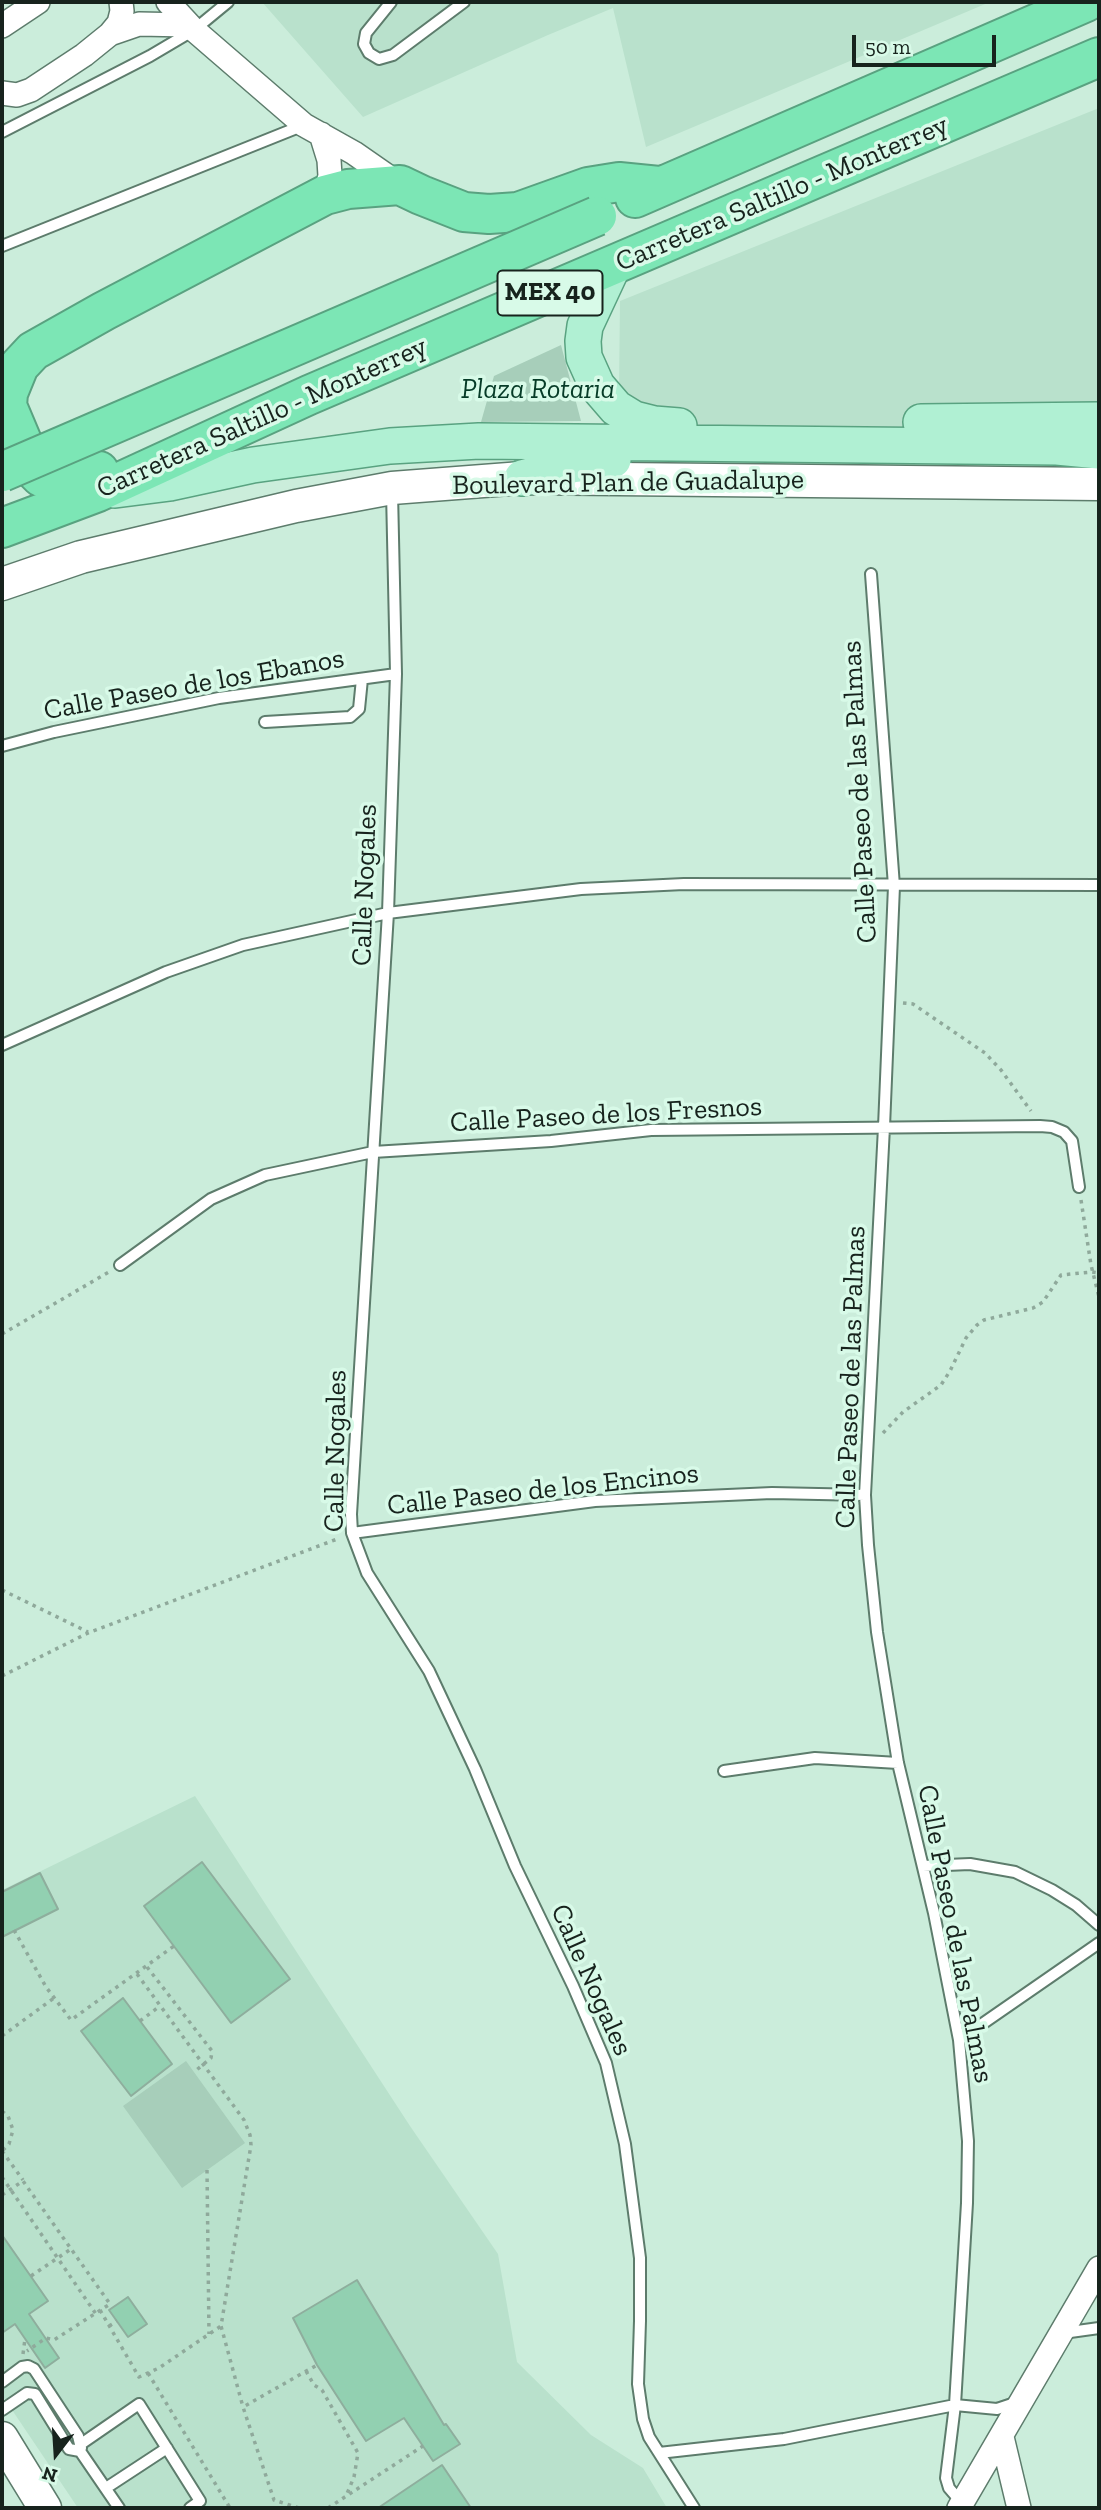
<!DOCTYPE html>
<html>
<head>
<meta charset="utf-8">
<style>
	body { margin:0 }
	#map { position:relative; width:1101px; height:2510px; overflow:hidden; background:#cbeddb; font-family:"Zilla Slab",serif }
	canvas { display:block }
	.frame { position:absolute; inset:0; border:4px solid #17231d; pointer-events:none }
	.north { position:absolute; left:21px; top:2419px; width:70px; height:70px; -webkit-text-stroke:5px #d8fae8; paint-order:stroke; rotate:197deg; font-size:19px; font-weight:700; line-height:28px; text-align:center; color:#17231d }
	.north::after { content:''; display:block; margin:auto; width:24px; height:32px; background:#17231d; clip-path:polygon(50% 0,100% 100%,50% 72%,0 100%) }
	.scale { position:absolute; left:852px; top:35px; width:144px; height:32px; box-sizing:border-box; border:4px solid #17231d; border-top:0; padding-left:9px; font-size:21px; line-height:24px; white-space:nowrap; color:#17231d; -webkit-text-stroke:5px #d8fae8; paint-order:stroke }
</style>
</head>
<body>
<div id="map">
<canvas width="1101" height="2510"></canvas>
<div class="frame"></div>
<div class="north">N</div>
<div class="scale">50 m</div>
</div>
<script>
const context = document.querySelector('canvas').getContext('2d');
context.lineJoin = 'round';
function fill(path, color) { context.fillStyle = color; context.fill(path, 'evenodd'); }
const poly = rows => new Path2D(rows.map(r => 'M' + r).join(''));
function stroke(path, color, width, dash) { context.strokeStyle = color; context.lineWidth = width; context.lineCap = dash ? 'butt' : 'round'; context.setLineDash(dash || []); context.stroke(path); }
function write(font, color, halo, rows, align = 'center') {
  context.font = font + ' "Zilla Slab",serif'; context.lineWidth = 7; context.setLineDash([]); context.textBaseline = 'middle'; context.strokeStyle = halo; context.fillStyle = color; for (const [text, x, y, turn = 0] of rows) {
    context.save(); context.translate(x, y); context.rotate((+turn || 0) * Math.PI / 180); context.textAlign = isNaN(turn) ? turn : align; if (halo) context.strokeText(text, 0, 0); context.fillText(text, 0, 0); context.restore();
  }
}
const built = poly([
	[262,2,990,2,646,147,613,8,548,35,363,117],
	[1099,108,1099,491,618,486,620,301],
	[195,1796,410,2126,498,2254,517,2362,591,2435,643,2468,667,2508,78,2508,2,2395,2,1890]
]);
const green = poly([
	[561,345,581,421,481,422,494,376],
	[186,2061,245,2143,182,2188,123,2106]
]);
const building = poly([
	[202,1862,290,1979,231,2023,144,1906,202,1862],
	[40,1873,58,1909,2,1937,2,1892,40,1873],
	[123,1998,172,2064,131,2096,81,2031,123,1998],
	[2,2235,48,2301,29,2314,59,2358,45,2368,15,2324,2,2333,2,2235],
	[357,2280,444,2425,446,2424,460,2444,433,2461,404,2418,366,2441,317,2365,293,2318,357,2280],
	[128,2297,147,2324,128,2337,109,2310,128,2297],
	[442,2465,471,2508,378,2508,442,2465]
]);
const path = poly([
	[903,1003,913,1004,985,1053,1001,1070,1031,1111],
	[1081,1200,1091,1265,1099,1297],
	[2,1334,109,1272],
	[883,1433,903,1412,941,1385,950,1371,966,1338,977,1325,984,1320,1033,1308,1043,1302,1061,1275,1092,1272,1099,1273],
	[2,1590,88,1632],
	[2,1676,88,1633,340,1538],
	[14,1930,46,1987,71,2020,174,1946],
	[147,1967,212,2051,211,2058,194,2072],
	[137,1974,244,2120,250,2135,251,2145,221,2326,243,2407],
	[140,2021,160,2006],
	[2,2036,54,1998],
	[2,2111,8,2116,13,2130,9,2144,2,2151],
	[2,2151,23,2180],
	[207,2170,209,2334],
	[2,2177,96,2314],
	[2,2195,23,2181,110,2304,54,2340,46,2338,27,2351],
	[31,2276,71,2249],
	[100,2310,139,2377,159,2368,221,2326],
	[109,2326,117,2321],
	[23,2354,25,2339],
	[306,2371,314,2385,322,2390,358,2453,354,2477,346,2496],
	[148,2373,230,2508],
	[299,2508,274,2500,243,2407,317,2365],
	[328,2508,423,2446]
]);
const lane = poly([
	[391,2,366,33,364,44,369,53,379,59,393,55,464,2],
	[2,132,150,56,194,30,228,2],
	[2,246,304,125],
	[392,492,396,674,388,913,351,1514,352,1533,367,1573,429,1671,475,1769,515,1866,573,1986,606,2063,625,2144,640,2258,640,2321,638,2384,643,2419,649,2437,694,2508],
	[871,574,894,886,884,1127,865,1495,868,1545,877,1632,898,1763,934,1913,959,2040,968,2141,967,2203,955,2405,946,2478,949,2488,962,2503],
	[265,722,350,717,359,709,362,679],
	[2,746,54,732,219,698,396,674],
	[2,1045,166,972,243,945,388,913,581,889,684,884,1099,885],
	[120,1265,211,1199,265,1175,373,1152,551,1141,651,1130,1040,1126,1052,1127,1064,1132,1072,1141,1079,1187],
	[352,1533,595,1501,772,1493,865,1495],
	[724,1771,815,1758,898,1763],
	[923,1866,970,1864,1015,1872,1052,1890,1076,1905,1099,1925],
	[959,2040,1099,1943],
	[1063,2333,1099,2328],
	[2,2382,22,2367,28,2366,34,2369,78,2436,81,2448],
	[2,2410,27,2393,35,2394,69,2449,80,2451,119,2508],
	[81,2444,139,2404,200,2501,190,2508],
	[659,2453,784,2439,955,2405,997,2409,1018,2402],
	[106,2488,167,2448]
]);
const street = poly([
	[168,2,194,30,304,125,354,153,400,185],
	[2,26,38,2],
	[110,34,119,23,122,11,121,2],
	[2,93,17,95,31,90,84,55,110,34,139,24,188,25],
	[321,134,329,160,330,176,325,195],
	[1002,2437,1019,2508],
	[959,2508,1099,2268]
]);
const secondary = poly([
	[2,584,81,557,296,506,392,488,522,478,1099,484],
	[2,2438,45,2508]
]);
const primary = poly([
	[613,266,585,326,583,341,584,357,597,386,616,408,634,419,654,424,679,426],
	[921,422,1099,420],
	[522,478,572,465,613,460],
	[115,490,170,483,253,465,390,446,479,441,1057,447,1099,451]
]);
const highway = poly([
	[635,198,1086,2],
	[99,471,68,482,55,482,41,477,34,470,7,406,8,393,19,366,33,351,104,311,325,195,348,189,400,185,421,195,464,212,489,214,518,212,588,187,619,182,659,186],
	[2,528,98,492,309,395,1099,57]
]);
const highwayBridge = poly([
	[2,472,597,216]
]);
const shields = [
	[550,293,105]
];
const shieldNames = [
	["MEX 40",550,293]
];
const streetNames = [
	["Carretera Saltillo - Monterrey",782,194,-23],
	["Carretera Saltillo - Monterrey",262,418,-24],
	["Boulevard Plan de Guadalupe",628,483,-1],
	["Calle Paseo de los Ebanos",194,685,-10],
	["Calle Paseo de las Palmas",860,792,-93],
	["Calle Nogales",365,885,-88],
	["Calle Paseo de los Fresnos",606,1115,-3],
	["Calle Paseo de las Palmas",851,1377,-88],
	["Calle Nogales",336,1451,-89],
	["Calle Paseo de los Encinos",543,1490,-6],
	["Calle Paseo de las Palmas",955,1934,79],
	["Calle Nogales",591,1980,66]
];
const parkNames = [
	["Plaza Rotaria",538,390]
];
fill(built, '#b9e1cc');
fill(green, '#a7ceba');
fill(building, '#92d0b1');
stroke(building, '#8eae9d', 2);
stroke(lane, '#5d7c6c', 14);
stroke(street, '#5d7c6c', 26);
stroke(secondary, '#5d7c6c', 35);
stroke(primary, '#59a280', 38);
stroke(highway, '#59a280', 42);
stroke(path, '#8fa99b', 3.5, [3.5, 5]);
stroke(lane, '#fff', 10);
stroke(street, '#fff', 23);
stroke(secondary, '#fff', 32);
stroke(primary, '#b0f0d3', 35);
stroke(highway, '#7ce6b5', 38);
stroke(highwayBridge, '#59a280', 42, []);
stroke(highwayBridge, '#7ce6b5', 38);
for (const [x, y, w] of shields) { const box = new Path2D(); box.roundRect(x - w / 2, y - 22.5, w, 45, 5); context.fillStyle = '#d8fae8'; context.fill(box); stroke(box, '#17231d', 2); }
write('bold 26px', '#17231d', null, shieldNames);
write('28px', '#17231d', '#d8fae8', streetNames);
write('italic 28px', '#063b27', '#d8fae8', parkNames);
</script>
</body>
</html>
